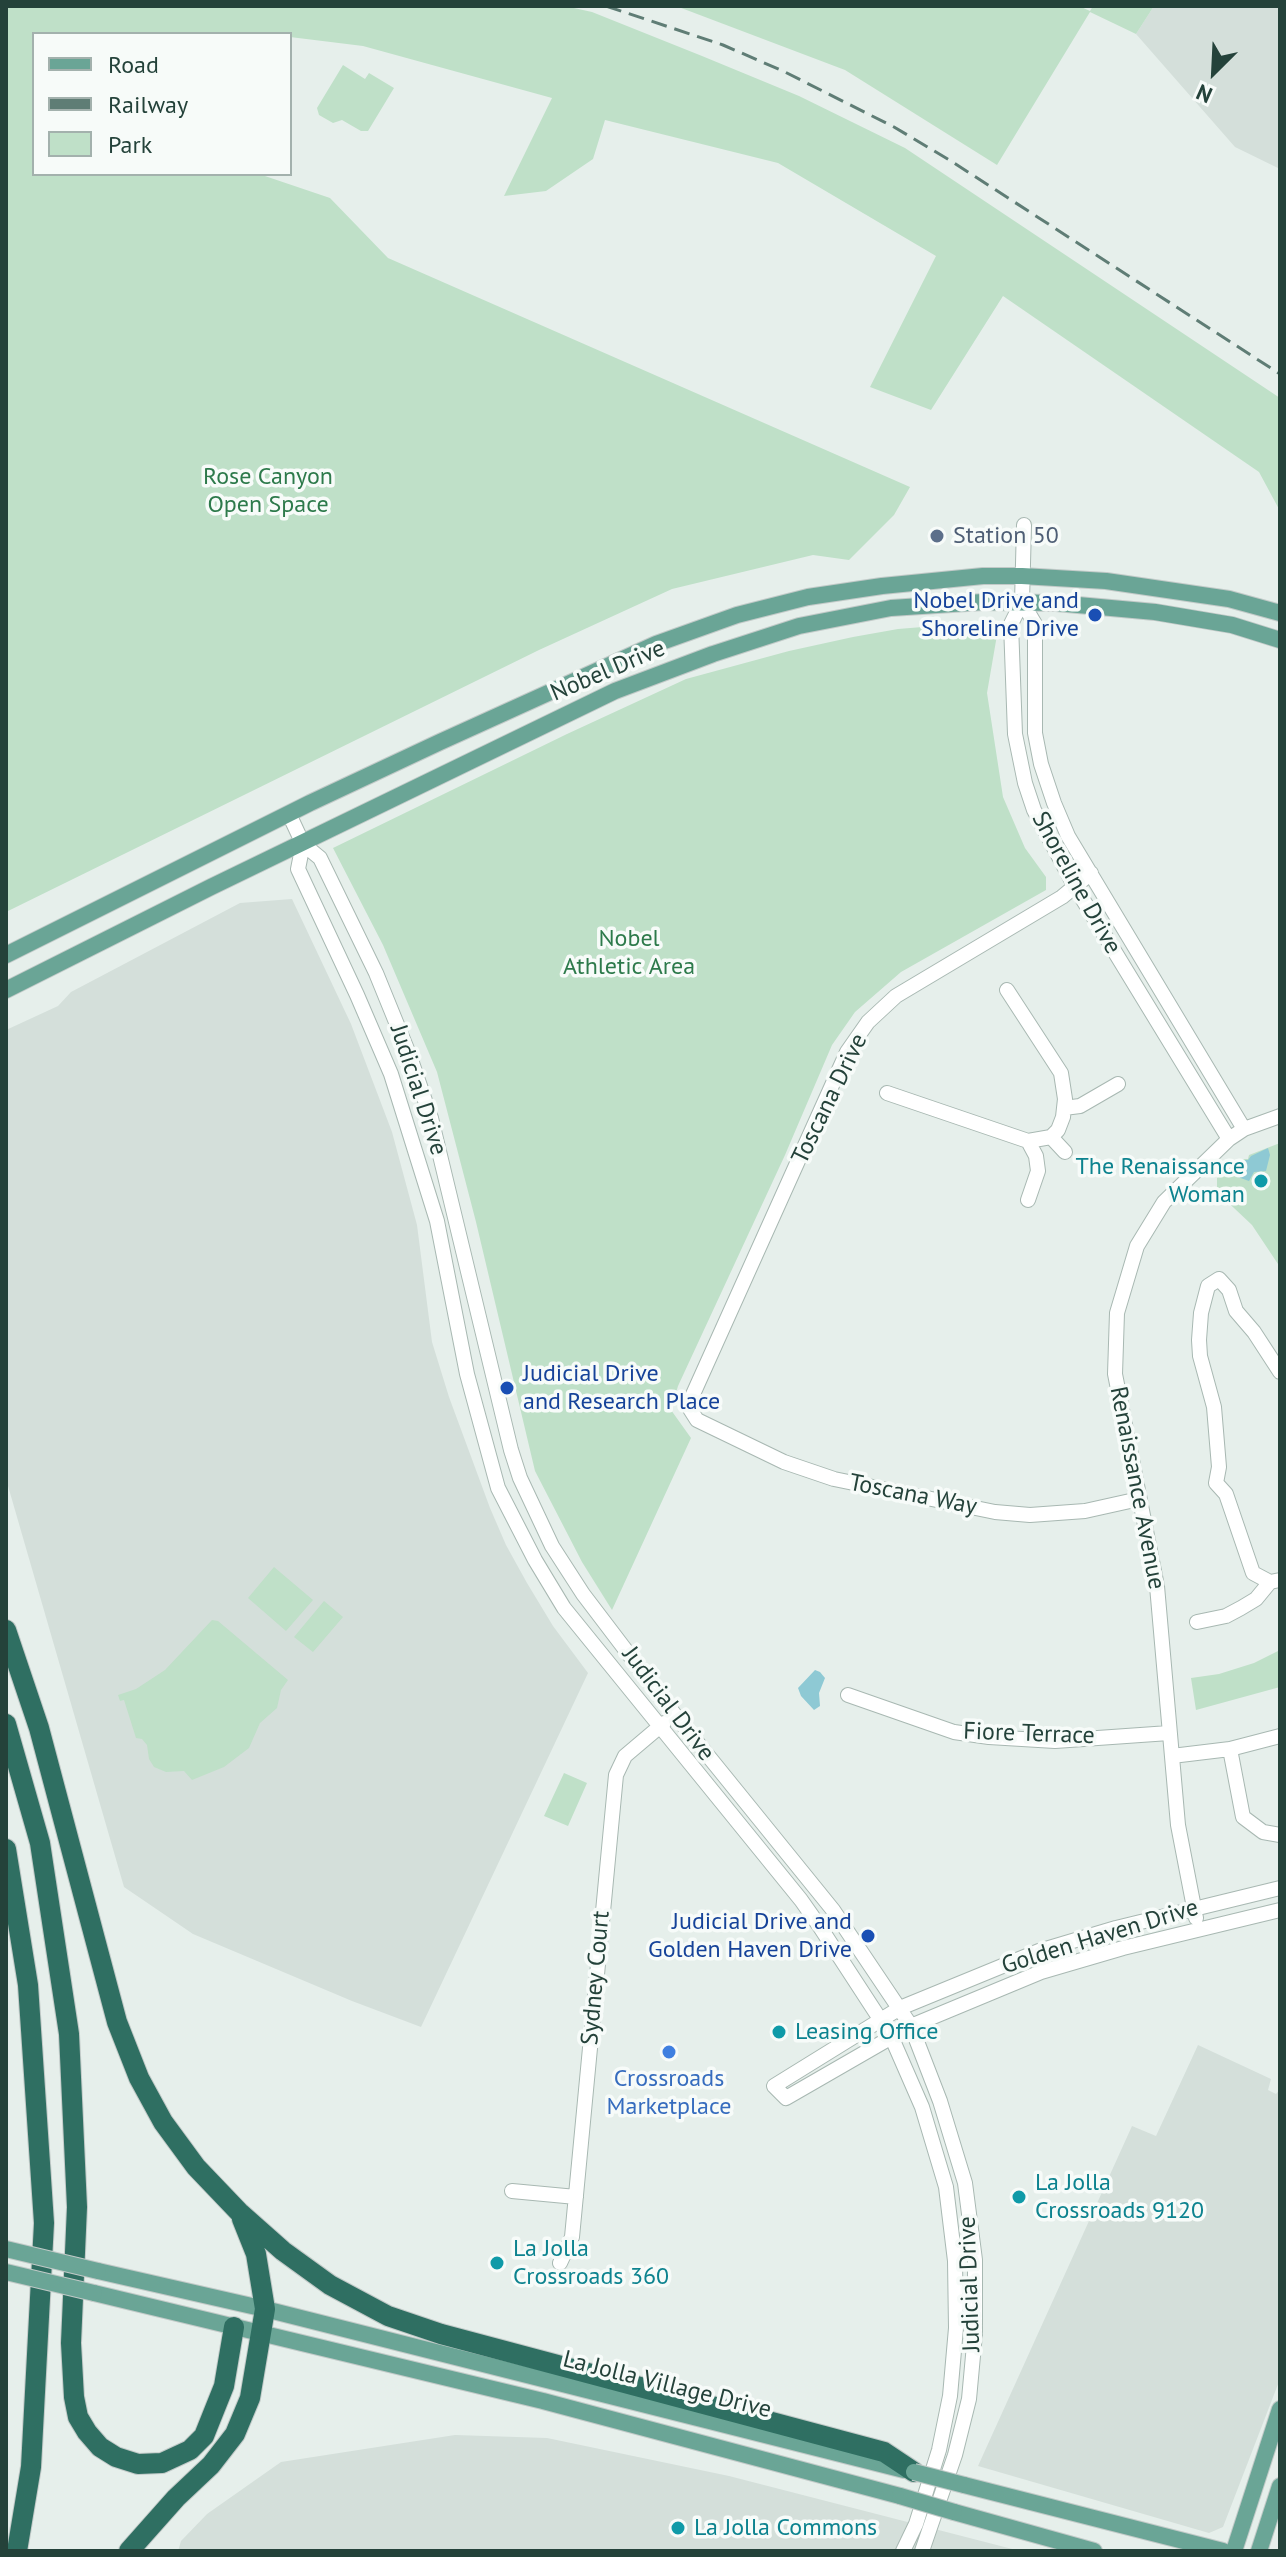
<!DOCTYPE html>
<html>
<head>
<meta charset="utf-8">
<style>
	body { margin:0 }
	#map { position:relative; width:1286px; height:2557px; overflow:hidden; background:#e6efeb; font-family:"PT Sans",sans-serif }
	canvas { display:block }
	.frame { position:absolute; inset:0; border:8px solid #24423a; pointer-events:none }
	.legend { position:absolute; left:32px; top:32px; width:260px; height:144px; box-sizing:border-box; background:#f7fbf9; border:2px solid #a3b1ad; margin:0; padding:10px 14px; list-style:none; font-size:24px; color:#24423a }
	.legend li { display:flex; align-items:center; gap:16px; height:40px }
	.legend b { width:40px; border:2px solid #a3b1ad }
	.north { position:absolute; left:1174px; top:32px; width:80px; height:80px; -webkit-text-stroke:6px #f7fbf9; paint-order:stroke; rotate:204deg; font-size:22px; font-weight:700; line-height:32px; text-align:center; color:#24423a }
	.north::after { content:''; display:block; margin:auto; width:28px; height:36px; background:#24423a; clip-path:polygon(50% 0,100% 100%,50% 72%,0 100%) }
</style>
</head>
<body>
<div id="map">
<canvas width="1286" height="2557"></canvas>
<div class="frame"></div>
<ul class="legend">
<li><b style="height:10px;background:#6aa596"></b>Road</li>
<li><b style="height:10px;background:#5f7d75"></b>Railway</li>
<li><b style="height:22px;background:#bfe0c8"></b>Park</li>
</ul>
<div class="north">N</div>
</div>
<script>
const context = document.querySelector('canvas').getContext('2d');
context.lineJoin = 'round';
function fill(path, color) { context.fillStyle = color; context.fill(path, 'evenodd'); }
const poly = rows => new Path2D(rows.map(r => 'M' + r).join(''));
function stroke(path, color, width, dash) { context.strokeStyle = color; context.lineWidth = width; context.lineCap = dash ? 'butt' : 'round'; context.setLineDash(dash || []); context.stroke(path); }
function write(font, color, halo, rows, align = 'center') {
  context.font = font + ' "PT Sans",sans-serif'; context.lineWidth = 7; context.setLineDash([]); context.textBaseline = 'middle'; context.strokeStyle = halo; context.fillStyle = color; for (const [text, x, y, turn = 0] of rows) {
    context.save(); context.translate(x, y); context.rotate((+turn || 0) * Math.PI / 180); context.textAlign = isNaN(turn) ? turn : align; if (halo) context.strokeText(text, 0, 0); context.fillText(text, 0, 0); context.restore();
  }
}
const built = poly([
	[1154,6,1280,6,1280,169,1235,147,1136,34],
	[292,899,351,1024,392,1132,417,1225,432,1342,449,1397,490,1508,506,1545,527,1583,553,1626,588,1673,421,2027,352,2001,193,1934,124,1887,6,1479,6,1030,58,1006,71,992,240,903],
	[1198,2045,1271,2079,1268,2090,1276,2094,1280,2089,1280,2379,1223,2527,1209,2533,978,2466,1132,2126,1156,2136],
	[455,2435,547,2438,729,2476,1020,2551,178,2551,181,2541,207,2514,281,2462]
]);
const green = poly([
	[6,6,565,6,592,12,702,56,799,96,905,148,1280,398,1280,511,1259,472,1003,296,931,410,870,387,936,256,778,163,605,120,593,159,546,191,504,196,552,98,363,46,290,37,290,34,34,34,34,174,259,174,330,198,388,258,910,487,894,515,849,560,813,555,672,589,539,650,6,912],
	[676,6,1079,6,1090,11,1093,6,1154,6,1136,34,1090,12,997,165,845,70],
	[343,65,365,79,369,73,394,88,368,131,361,131,342,120,333,123,319,115,317,108],
	[984,622,993,627,997,635,987,693,1003,797,1025,848,1046,877,1046,890,901,972,855,1012,832,1045,785,1155,678,1386,671,1410,691,1438,612,1610,582,1562,535,1471,476,1222,437,1072,383,945,333,848,567,734,686,679,789,651,853,637,898,629],
	[1280,1143,1280,1267,1252,1225,1217,1192,1217,1178,1225,1171,1243,1159,1248,1159,1249,1155],
	[274,1567,313,1600,286,1631,248,1598],
	[324,1601,343,1617,313,1652,294,1637],
	[212,1620,218,1621,288,1680,281,1690,277,1708,260,1723,249,1748,224,1767,192,1780,184,1771,166,1772,154,1767,149,1759,147,1745,142,1739,136,1738,124,1700,120,1701,118,1695,136,1689,165,1670],
	[1280,1650,1280,1687,1196,1710,1191,1678,1219,1674,1254,1663],
	[564,1773,587,1783,568,1826,544,1816]
]);
const water = poly([
	[1268,1148,1270,1155,1266,1171,1254,1172,1249,1181,1229,1174,1243,1160,1248,1160,1251,1156],
	[815,1670,820,1672,825,1678,819,1693,820,1706,814,1710,801,1696,798,1688]
]);
const minor = poly([
	[1024,525,1022,602,1011,624,1015,734,1025,783,1034,810,1074,885,1229,1139],
	[1022,602,1035,624,1035,733,1041,764,1054,803,1068,836,1244,1129],
	[289,814,303,844,320,858,376,973,409,1054,431,1118,511,1450,520,1478,552,1546,583,1594,675,1715,833,1910,911,2026,940,2101,965,2183,975,2260,975,2334,969,2399,955,2455,922,2551],
	[303,844,298,869,357,995,391,1074,437,1221,467,1374,498,1488,535,1560,564,1608,801,1900,820,1927,891,2036,922,2107,946,2187,955,2261,956,2328,950,2396,939,2450,916,2524,903,2551],
	[1091,873,1062,897,896,996,868,1022,847,1052,690,1401,690,1409,697,1420,784,1462,834,1479,995,1512,1030,1515,1085,1511,1139,1499],
	[887,1093,1028,1141,1051,1137,1058,1130,1063,1117,1065,1099,1061,1073,1007,990],
	[1064,1108,1080,1106,1118,1084],
	[1051,1137,1065,1152],
	[1028,1200,1038,1171,1036,1156,1028,1141],
	[1280,1372,1254,1332,1236,1311,1229,1290,1219,1279,1208,1286,1201,1313,1199,1340,1200,1356,1214,1407,1219,1467,1216,1483,1226,1494,1253,1573,1270,1582,1280,1580],
	[1197,1622,1226,1616,1241,1608,1256,1599,1270,1582],
	[848,1695,954,1732,989,1737,1055,1741,1169,1733],
	[1230,1749,1243,1817,1263,1832,1280,1835],
	[1172,1756,1230,1749,1280,1736],
	[1280,1888,1116,1928,1039,1951,900,2008,774,2086,786,2098,911,2026,1041,1972,1123,1948,1280,1910],
	[1196,1918,1178,1825,1157,1586,1115,1374,1117,1313,1137,1246,1164,1202,1229,1139,1244,1129,1280,1116],
	[512,2191,576,2197],
	[560,2263,572,2237,616,1775,625,1756,664,1723]
]);
const major = poly([
	[6,955,310,803,440,742,656,644,737,615,808,597,882,586,983,576,1022,576,1106,581,1229,599,1280,613],
	[6,990,211,887,615,691,713,654,799,626,891,608,983,602,1056,603,1155,612,1232,625,1280,640],
	[98,2271,265,2309,904,2470],
	[94,2293,543,2401,900,2496],
	[964,2485,1223,2551],
	[954,2512,1094,2551],
	[1234,2551,1280,2409],
	[1259,2551,1280,2486]
]);
const highway = poly([
	[6,1630,39,1728,117,2022,139,2078,163,2122,196,2167,239,2212,283,2251,330,2285,388,2316,441,2334,884,2452,914,2472],
	[6,1724,40,1843,69,2034,77,2207,71,2343,74,2397,78,2417,87,2432,100,2447,116,2457,138,2464,162,2463,190,2450,204,2436,224,2386,234,2327],
	[6,1849,28,1985,44,2223,31,2467,17,2551],
	[129,2551,176,2498,211,2465,235,2434,250,2398,265,2309,256,2254,242,2219]
]);
const rail = poly([
	[606,6,723,45,783,71,894,127,951,161,1280,374]
]);
const majorBridge = poly([
	[6,2249,98,2271],
	[6,2272,94,2293],
	[914,2472,964,2485],
	[900,2496,954,2512]
]);
const markers = [
	[937,536,8,"#5c6f8a"],
	[1095,615,8,"#1a4fb4"],
	[1261,1181,8,"#0f9aa8"],
	[507,1388,8,"#1a4fb4"],
	[868,1936,8,"#1a4fb4"],
	[779,2032,8,"#0f9aa8"],
	[669,2052,8,"#3f7fe0"],
	[1019,2197,8,"#0f9aa8"],
	[497,2263,8,"#0f9aa8"],
	[678,2528,8,"#0f9aa8"]
];
const parkNames = [
	["Rose Canyon",268,477],
	["Open Space",268,505],
	["Nobel",629,939],
	["Athletic Area",629,967]
];
const serviceNames = [
	["Station 50",953,536]
];
const transitNames = [
	["Nobel Drive and",1079,601],
	["Shoreline Drive",1079,629],
	["Judicial Drive",523,1374,"left"],
	["and Research Place",523,1402,"left"],
	["Judicial Drive and",852,1922],
	["Golden Haven Drive",852,1950]
];
const streetNames = [
	["Nobel Drive",608,671,-23],
	["Shoreline Drive",1076,883,61],
	["Judicial Drive",418,1090,72],
	["Toscana Drive",830,1099,-64],
	["Renaissance Avenue",1137,1488,79],
	["Toscana Way",913,1495,11],
	["Judicial Drive",668,1704,53],
	["Fiore Terrace",1029,1734,2],
	["Golden Haven Drive",1100,1937,-17],
	["Sydney Court",596,1978,-85],
	["Judicial Drive",970,2284,-92],
	["La Jolla Village Drive",667,2385,14]
];
const cultureNames = [
	["The Renaissance",1245,1167,"right"],
	["Woman",1245,1195,"right"],
	["Leasing Office",795,2032],
	["La Jolla",1035,2183],
	["Crossroads 9120",1035,2211],
	["La Jolla",513,2249],
	["Crossroads 360",513,2277],
	["La Jolla Commons",694,2528]
];
const shopNames = [
	["Crossroads",669,2079],
	["Marketplace",669,2107]
];
fill(built, '#d4dfda');
fill(green, '#bfe0c8');
fill(water, '#8ec9d4');
stroke(minor, '#a8b8b2', 16);
stroke(major, '#c2cac8', 18);
stroke(highway, '#c2cac8', 22);
stroke(minor, '#fff', 14);
stroke(major, '#6aa596', 16);
stroke(highway, '#2f6f62', 20);
stroke(rail, '#5f7d75', 3, [16, 8]);
stroke(majorBridge, '#c2cac8', 18, []);
stroke(majorBridge, '#6aa596', 16);
for (const [x, y, r, color] of markers) { const dot = new Path2D(); dot.arc(x, y, r, 0, 2 * Math.PI); context.fillStyle = color; context.fill(dot); stroke(dot, '#f7fbf9', 3); }
write('24px', '#2d7a4b', '#f7fbf9', parkNames);
write('24px', '#4e5e75', '#f7fbf9', serviceNames, 'left');
write('24px', '#164399', '#f7fbf9', transitNames, 'right');
write('24px', '#24423a', '#f7fbf9', streetNames);
write('24px', '#0d838f', '#f7fbf9', cultureNames, 'left');
write('24px', '#366cbe', '#f7fbf9', shopNames);
</script>
</body>
</html>
